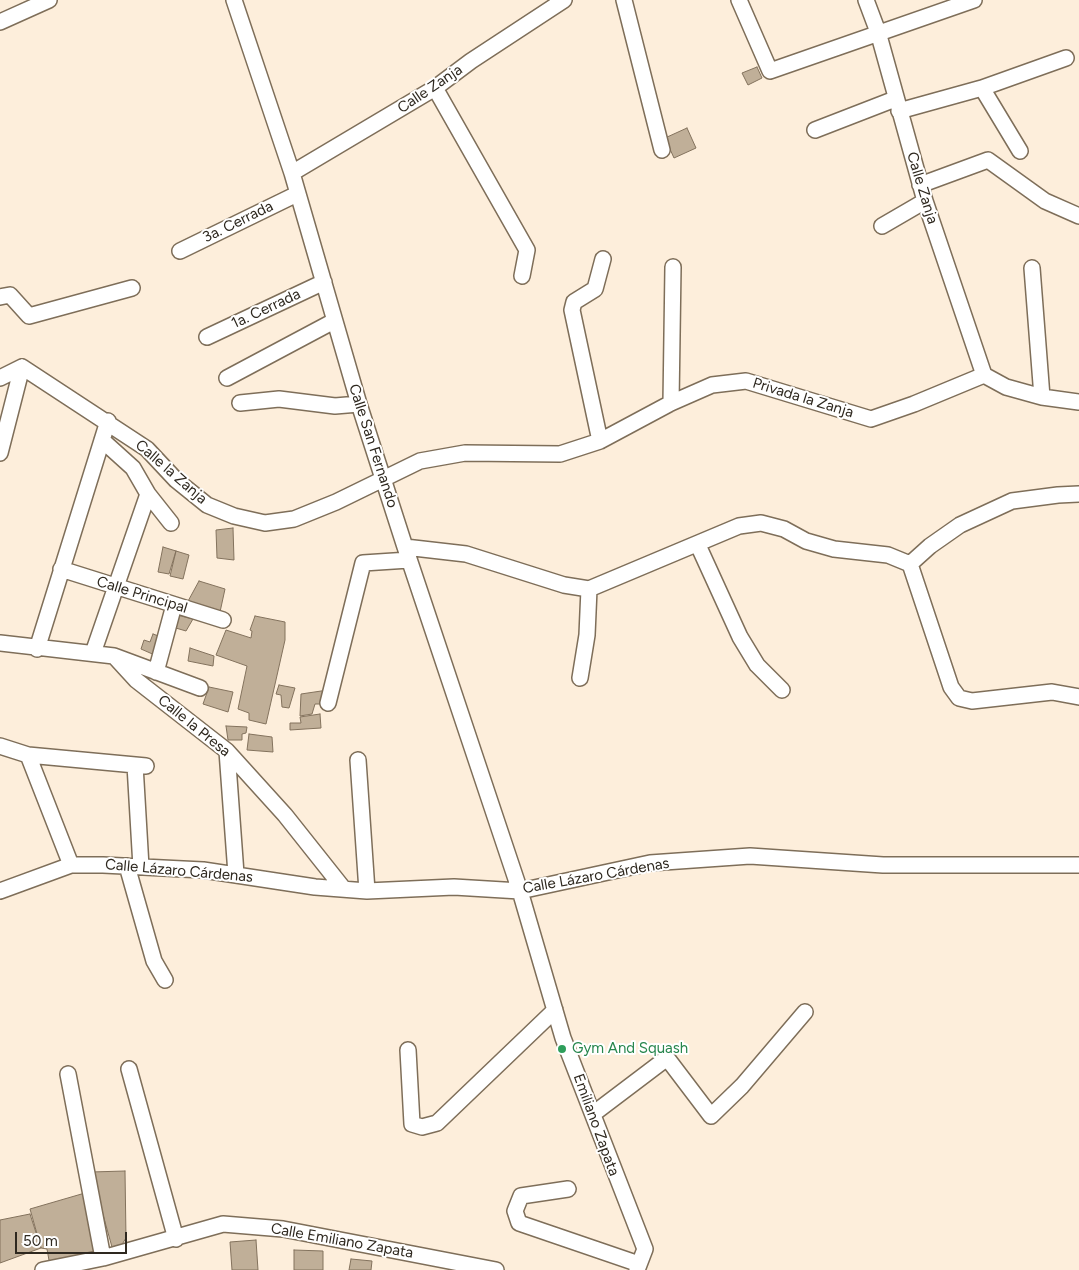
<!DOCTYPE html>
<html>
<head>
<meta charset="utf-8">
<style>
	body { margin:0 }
	#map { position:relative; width:1079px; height:1270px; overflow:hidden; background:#fdeedb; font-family:Figtree,sans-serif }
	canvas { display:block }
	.scale { position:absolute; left:15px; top:1232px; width:112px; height:22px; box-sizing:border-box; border:2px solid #2e281f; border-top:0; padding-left:6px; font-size:15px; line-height:18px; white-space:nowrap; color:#2e281f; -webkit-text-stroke:4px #fff; paint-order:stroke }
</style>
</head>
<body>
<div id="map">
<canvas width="1079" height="1270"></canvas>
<div class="scale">50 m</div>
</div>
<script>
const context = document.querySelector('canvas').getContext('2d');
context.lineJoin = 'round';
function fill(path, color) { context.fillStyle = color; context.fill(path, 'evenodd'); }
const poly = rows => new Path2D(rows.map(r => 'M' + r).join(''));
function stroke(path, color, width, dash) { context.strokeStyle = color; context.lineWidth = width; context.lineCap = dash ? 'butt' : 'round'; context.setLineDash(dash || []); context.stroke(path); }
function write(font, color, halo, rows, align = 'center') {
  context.font = font + ' Figtree,sans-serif'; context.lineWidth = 4; context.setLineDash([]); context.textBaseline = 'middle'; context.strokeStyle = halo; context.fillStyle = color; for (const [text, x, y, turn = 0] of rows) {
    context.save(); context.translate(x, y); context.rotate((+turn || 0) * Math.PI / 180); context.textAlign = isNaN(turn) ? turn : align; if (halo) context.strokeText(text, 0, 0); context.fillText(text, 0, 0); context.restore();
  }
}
const building = poly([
	[757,67,762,78,748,85,742,73,757,67],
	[687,128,696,148,674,158,665,138,687,128],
	[233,528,234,560,217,558,216,530,233,528],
	[163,547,176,551,169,574,158,572,163,547],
	[176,551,189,555,183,579,170,576,176,551],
	[199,581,225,589,220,612,187,603,199,581],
	[173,614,193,619,186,631,169,626,173,614],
	[255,616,285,622,285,640,266,724,249,720,249,713,238,709,247,666,216,655,226,630,251,638,252,631,250,630,255,616],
	[153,634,164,638,157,656,141,649,144,640,150,642,153,634],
	[190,648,214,656,213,666,188,661,190,648],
	[279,685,295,688,289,708,282,707,281,695,276,694,279,685],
	[209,687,233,692,228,712,203,704,209,687],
	[328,690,332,704,315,704,312,714,300,716,301,694,328,690],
	[320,714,321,728,290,730,290,723,301,723,300,717,320,714],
	[226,726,247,727,246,733,242,734,242,740,228,740,226,726],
	[249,734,272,737,273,752,247,750,249,734],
	[125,1171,126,1238,121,1246,112,1247,91,1172,125,1171],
	[85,1193,101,1256,50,1266,47,1249,41,1248,30,1209,85,1193],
	[30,1214,41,1248,0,1263,0,1220,30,1214],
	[256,1240,258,1270,232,1270,230,1242,256,1240],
	[294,1250,323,1251,323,1270,294,1270,294,1250],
	[351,1259,372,1261,371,1270,349,1270,351,1259]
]);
const minor = poly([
	[234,0,292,173,359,404,405,547,520,891,563,1038,645,1249,637,1270],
	[624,0,662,150],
	[739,0,770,71,974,0],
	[866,0,878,32,925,201,984,375],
	[0,22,49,0],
	[435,88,527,250,522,276],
	[982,88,1020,151],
	[899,111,982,88,1066,58],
	[815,130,895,99],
	[292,173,435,88,471,61,564,0],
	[920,185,988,160,1045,201,1079,216],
	[882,226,925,201],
	[180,251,297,194],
	[1032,268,1042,397],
	[0,297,10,295,29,316,132,288],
	[207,337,324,282],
	[22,367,147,449,176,480,207,505,234,516,265,523,294,519,336,502,420,461,465,453,560,454,600,441,671,403,712,385,746,381,871,419,914,404,984,375,1006,387,1042,397,1079,402],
	[0,378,22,367],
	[227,378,334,321],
	[240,403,279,399,335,406,359,404],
	[671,403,673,267],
	[102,440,133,468,148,494,171,523],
	[600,441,572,310,574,302,595,289,603,259],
	[0,453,22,367],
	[698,545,740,637,757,665,782,690],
	[405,547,466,554,564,585,589,589,739,526,761,523,784,529,806,541,834,549,888,555,910,564,930,546,960,525,1012,501,1058,495,1079,494],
	[910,564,951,687,959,698,972,701,1052,692,1079,697],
	[61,569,223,620],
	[0,643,114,656,200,688],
	[37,649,108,421],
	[93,653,148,494],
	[114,656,136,680,227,751,285,815,343,888],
	[156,672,174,605],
	[580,678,587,635,589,589],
	[328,703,363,563,409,560],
	[0,746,28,755,71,865],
	[227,751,236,874],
	[28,755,146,766],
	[358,760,367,891],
	[135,765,141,867],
	[127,866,154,961,165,980],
	[0,891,71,865,103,865,203,870,315,887,367,891,454,887,520,891,650,863,750,856,883,865,1079,865],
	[408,1050,412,1124,422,1127,437,1123,555,1010],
	[129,1069,176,1239],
	[68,1074,103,1258],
	[593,1114,667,1058,711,1116,742,1086,805,1012],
	[568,1189,521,1196,515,1211,519,1223,639,1264],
	[43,1270,103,1258,223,1224,283,1229,496,1270]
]);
const markers = [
	[562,1049,5,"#2e9e5b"]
];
const streetNames = [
	["Calle Zanja",430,89,-34],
	["Calle Zanja",922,188,73],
	["3a. Cerrada",238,222,-26],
	["1a. Cerrada",266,309,-25],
	["Privada la Zanja",803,398,17],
	["Calle San Fernando",373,446,72],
	["Calle la Zanja",171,472,41],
	["Calle Principal",142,595,17],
	["Calle la Presa",194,726,39],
	["Calle Lázaro Cárdenas",179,871,5],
	["Calle Lázaro Cárdenas",596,876,-10],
	["Emiliano Zapata",596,1125,70],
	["Calle Emiliano Zapata",342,1241,10]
];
const leisureNames = [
	["Gym And Squash",572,1049]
];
fill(building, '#c0af98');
stroke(building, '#83725d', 1);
stroke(minor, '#7e6e59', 18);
stroke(minor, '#fff', 15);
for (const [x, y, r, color] of markers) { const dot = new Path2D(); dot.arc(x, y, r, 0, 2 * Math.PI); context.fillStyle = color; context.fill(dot); stroke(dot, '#fff', 2); }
write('15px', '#2e281f', '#fff', streetNames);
write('15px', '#27864d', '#fff', leisureNames, 'left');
</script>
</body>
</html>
